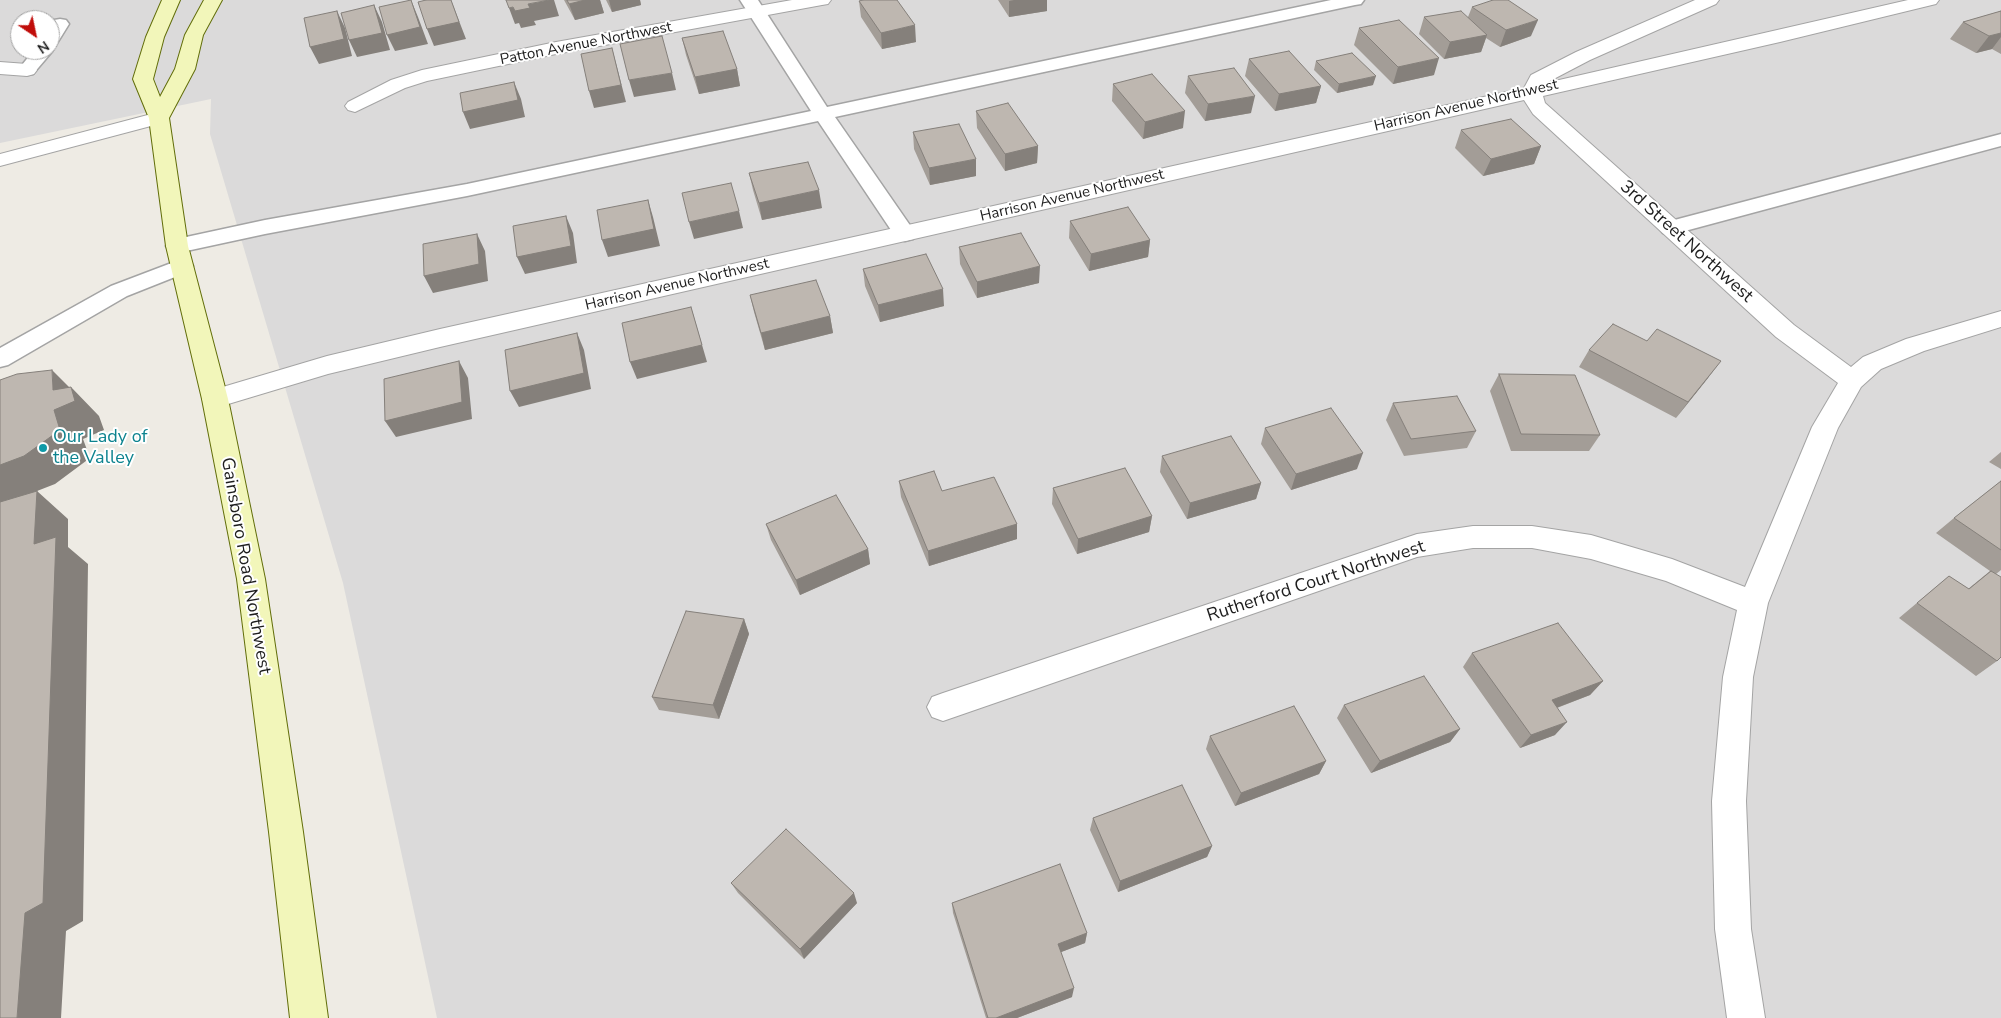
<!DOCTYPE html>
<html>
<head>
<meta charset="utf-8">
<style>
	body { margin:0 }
	#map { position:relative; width:2001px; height:1018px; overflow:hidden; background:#eeebe4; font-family:"Nunito Sans",sans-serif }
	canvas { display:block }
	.north { position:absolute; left:10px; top:10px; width:50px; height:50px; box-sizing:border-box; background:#fff; border:1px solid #a5a5a5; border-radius:50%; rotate:146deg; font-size:14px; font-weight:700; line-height:20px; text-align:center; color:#1d1d1d }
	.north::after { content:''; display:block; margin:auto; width:18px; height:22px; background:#c00d0a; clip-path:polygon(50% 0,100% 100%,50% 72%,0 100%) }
</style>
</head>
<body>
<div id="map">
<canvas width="2001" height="1018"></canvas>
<div class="north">N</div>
</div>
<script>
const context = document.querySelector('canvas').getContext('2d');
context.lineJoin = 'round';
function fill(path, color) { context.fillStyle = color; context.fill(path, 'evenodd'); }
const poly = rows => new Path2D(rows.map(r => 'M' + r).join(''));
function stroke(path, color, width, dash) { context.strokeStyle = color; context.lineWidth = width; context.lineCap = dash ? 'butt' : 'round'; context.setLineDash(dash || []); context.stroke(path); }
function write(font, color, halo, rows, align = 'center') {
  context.font = font + ' "Nunito Sans",sans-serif'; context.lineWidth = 4; context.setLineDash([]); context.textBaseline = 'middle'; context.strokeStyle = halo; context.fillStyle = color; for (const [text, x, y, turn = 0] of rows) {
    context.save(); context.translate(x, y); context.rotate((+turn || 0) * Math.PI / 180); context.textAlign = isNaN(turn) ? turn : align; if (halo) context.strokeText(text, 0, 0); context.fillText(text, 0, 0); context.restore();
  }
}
const residential = poly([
	[0,0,2001,0,2001,1018,437,1018,343,583,210,134,211,99,0,143],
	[20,20,50,20,50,50,20,50]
]);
const lane = poly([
	[740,0,758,0,827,107,1331,0,1364,0,1361,4,1355,5,835,117,916,234,913,239,905,241,897,239,818,121,467,196,265,234,177,253,169,251,166,246,169,241,177,239,265,220,467,184,811,111,740,0],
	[60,19,66,20,69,24,56,45,50,46,53,50,50,54,33,74,27,75,21,74,18,70,34,50,50,50,50,26,54,20,60,19],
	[2001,134,2001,146,1670,235,1663,233,1659,228,1663,223,2001,134],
	[182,259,190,261,193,266,190,271,127,296,8,365,0,367,0,348,111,286,182,259]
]);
const street = poly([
	[792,0,831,0,828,4,822,5,556,54,427,81,405,88,355,112,348,110,345,106,348,102,391,80,422,70,556,42,792,0],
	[1695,0,1719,0,1716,4,1590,60,1546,83,1908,0,1939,0,1936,4,1780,42,1543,96,1545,103,1794,325,1851,367,1863,357,1906,339,2001,311,2001,327,1924,351,1881,369,1861,387,1838,428,1768,603,1753,677,1746,801,1751,929,1765,1018,1727,1018,1715,929,1712,801,1723,677,1737,610,1666,581,1591,559,1532,548,1473,548,1417,557,943,721,932,717,927,707,932,697,943,693,1417,534,1473,526,1532,526,1591,535,1672,559,1745,587,1812,427,1838,383,1776,337,1533,114,1524,100,440,347,328,374,215,408,206,406,202,399,206,392,327,356,440,329,1524,88,1531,75,1576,52,1695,0],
	[0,62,27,64,34,66,37,70,34,74,27,76,0,74,0,62],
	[159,112,166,114,169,118,166,122,0,166,0,154,159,112]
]);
const secondary = poly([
	[162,0,180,0,164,37,153,79,160,97,175,69,185,35,204,0,222,0,203,35,195,69,169,118,188,246,228,399,265,579,303,832,328,1018,290,1018,269,832,237,579,202,399,166,246,149,118,133,79,146,37,162,0]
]);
const wall = poly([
	[564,0,600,0,604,13,575,20],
	[606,0,640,0,641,5,612,12],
	[998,0,1047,0,1047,11,1009,17],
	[859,1,916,42,882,49,861,17],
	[1472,7,1531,36,1500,47,1486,38,1481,52,1444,59,1419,34,1424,17,1468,17],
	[2001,11,2001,54,1992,49,1976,53,1950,39,1963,22],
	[1359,28,1434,75,1393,84,1354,45],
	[682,38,737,69,740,86,699,94,686,55],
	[1249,59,1321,86,1316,103,1275,111,1245,76],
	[1316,61,1373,85,1337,93,1314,70],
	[1188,76,1251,113,1205,121,1185,93],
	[1113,84,1183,128,1143,139,1112,101],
	[976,111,1038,146,1037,163,1005,171,977,128],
	[1461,130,1541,146,1534,164,1483,176,1455,148],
	[913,132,976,176,930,185,914,149],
	[749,173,822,208,762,220,753,190],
	[1070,221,1150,240,1148,257,1089,271,1069,238],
	[959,247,1039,283,977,298,960,264],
	[863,269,944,306,880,322,865,286],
	[750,295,830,316,833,333,765,350,754,312],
	[1589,350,1708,378,1676,418,1579,367],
	[1499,374,1600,435,1589,451,1511,451,1490,391],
	[1393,403,1476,431,1467,448,1404,456,1386,420],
	[1265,428,1357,469,1291,490,1261,444],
	[2001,452,2001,469,1989,462],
	[1162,456,1261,483,1256,499,1187,519,1160,472],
	[899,481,942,491,1017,524,1017,539,929,566,901,497],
	[2001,481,2001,570,1996,574,1997,661,1976,676,1899,618,1949,576,1968,589,1990,571,1936,533,1954,518],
	[1053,488,1152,516,1149,532,1077,554,1052,504],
	[766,524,868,549,870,564,800,595,771,540],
	[744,619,749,634,719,719,659,710,652,697],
	[1472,653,1603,681,1590,695,1557,708,1555,735,1520,748,1463,667],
	[1344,705,1460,729,1450,742,1371,773,1337,718],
	[1210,736,1326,761,1319,774,1235,806,1206,749],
	[1093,818,1212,846,1207,857,1118,892,1090,830],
	[731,883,857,903,804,959,738,893],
	[952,903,1087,933,1085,943,1061,952,1072,997,1017,1018,986,1018,953,913]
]);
const shadedWall = poly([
	[411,0,418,17,428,44,395,51,387,35],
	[451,0,466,39,434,46,427,29],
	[549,0,554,0,559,16,534,21,536,25,521,28,519,23,515,24,509,8],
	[585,0,600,0,604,13,575,20,569,4],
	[609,0,640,0,641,5,612,12],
	[1014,0,1047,0,1047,11,1009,17,1009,1],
	[374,5,382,22,390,50,357,57,349,40],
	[337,11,345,28,352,56,319,64,310,47],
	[1538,20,1531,36,1500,47,1506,30],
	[915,25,916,42,882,49,881,33],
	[2001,33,2001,37,1992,49,1976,53,1989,36],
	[1487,35,1481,52,1444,59,1450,42],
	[612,48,626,102,594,108,589,91],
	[1439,58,1434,75,1393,84,1398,67],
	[737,69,740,86,699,94,695,77],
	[672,73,676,90,634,97,629,80],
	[1376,76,1373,85,1337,93,1339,84],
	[514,82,521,99,525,117,470,129,463,112],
	[1321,86,1316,103,1275,111,1279,94],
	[1255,96,1251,113,1205,121,1208,104],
	[1185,111,1183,128,1143,139,1145,122],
	[1038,146,1037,163,1005,171,1005,154],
	[1541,146,1534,164,1483,176,1491,159],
	[976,159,976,176,930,185,929,168],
	[819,190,822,208,762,220,759,203],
	[648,200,653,217,660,246,608,257,602,240],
	[739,211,743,228,694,239,689,222],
	[566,216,573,233,577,263,525,274,517,257],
	[477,234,485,251,488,281,433,293,424,276],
	[1150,240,1148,257,1089,271,1091,254],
	[1040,266,1039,283,977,298,977,282],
	[943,289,944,306,880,322,878,305],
	[691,307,707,362,637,379,630,362],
	[830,316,833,333,765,350,761,333],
	[577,333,584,350,591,389,519,407,510,391],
	[459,361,468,378,472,419,396,437,385,421],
	[1721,361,1708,378,1676,418,1688,402],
	[52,370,72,390,71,387,99,416,104,430,83,439,90,458,55,484,37,491,68,519,68,547,88,564,83,921,66,931,61,1018,17,1018,34,544,0,506,0,465,54,410],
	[1363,453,1357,469,1291,490,1296,474],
	[1261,483,1256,499,1187,519,1190,503],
	[1152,516,1149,532,1077,554,1078,539],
	[1017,524,1017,539,929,566,928,551],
	[868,549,870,564,800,595,796,580],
	[744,619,749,634,719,719,713,705],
	[1603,681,1590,695,1540,714,1552,700],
	[1567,722,1555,735,1520,748,1531,735],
	[1460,729,1450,742,1371,773,1380,761],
	[1326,761,1319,774,1235,806,1241,793],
	[1212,846,1207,857,1118,892,1120,881],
	[854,893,857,903,804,959,800,949],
	[1087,933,1085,943,1056,954,1058,944],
	[1074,988,1072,997,1017,1018,996,1018]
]);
const building = poly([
	[411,0,420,27,387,35,379,7,411,0],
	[426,0,451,0,459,22,427,29,418,2,426,0],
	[506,0,549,0,528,4,530,8,515,11,513,7,509,8,506,0],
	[567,0,585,0,569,4,567,0],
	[863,0,897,0,915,25,881,33,859,1,863,0],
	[1493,0,1508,0,1538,20,1506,30,1472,7,1493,0],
	[374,5,382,33,349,40,341,13,374,5],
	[337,11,344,39,310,47,304,18,337,11],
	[1461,11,1487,35,1450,42,1424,17,1461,11],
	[2001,11,2001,33,1989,36,1963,22,2001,11],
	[1399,20,1439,58,1398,67,1359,28,1399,20],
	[723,31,737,69,695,77,682,38,723,31],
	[662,36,672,73,629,80,620,44,662,36],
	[612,48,621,85,589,91,581,54,612,48],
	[1289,51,1321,86,1279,94,1249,59,1289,51],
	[1352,53,1376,76,1339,84,1316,61,1352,53],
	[1234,68,1255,96,1208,104,1188,76,1234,68],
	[1152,74,1185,111,1145,122,1113,84,1152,74],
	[514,82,518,100,463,112,460,93,514,82],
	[1008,103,1038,146,1005,154,976,111,1008,103],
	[1511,119,1541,146,1491,159,1461,130,1511,119],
	[959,124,976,159,929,168,913,132,959,124],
	[808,162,819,190,759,203,749,173,808,162],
	[731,183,739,211,689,222,682,193,731,183],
	[648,200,654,229,602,240,597,210,648,200],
	[1128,207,1150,240,1091,254,1070,221,1128,207],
	[566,216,571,246,517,257,513,226,566,216],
	[1021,233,1040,266,977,282,959,247,1021,233],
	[477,234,479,264,424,276,423,244,477,234],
	[926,254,943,289,878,305,863,269,926,254],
	[816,280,830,316,761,333,750,295,816,280],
	[691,307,702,345,630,362,622,323,691,307],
	[1613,324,1647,341,1657,329,1721,361,1688,402,1589,350,1613,324],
	[577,333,584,373,510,391,505,350,577,333],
	[459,361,462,402,385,421,384,379,459,361],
	[52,370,53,390,71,387,75,401,54,410,60,430,24,456,0,465,0,380,17,374,52,370],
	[1499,374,1575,375,1600,435,1521,434,1499,374],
	[1457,396,1476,431,1411,439,1393,403,1457,396],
	[1331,408,1363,453,1296,474,1265,428,1331,408],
	[1231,436,1261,483,1190,503,1162,456,1231,436],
	[1125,468,1152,516,1078,539,1053,488,1125,468],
	[934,471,942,491,994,477,1017,524,928,551,899,481,934,471],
	[2001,481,2001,550,1954,518,2001,481],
	[37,491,34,544,56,537,43,903,25,913,17,1018,0,1018,0,502,37,491],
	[836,495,868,549,796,580,766,524,836,495],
	[1991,571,2001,577,2001,657,1997,661,1917,603,1949,576,1969,589,1991,571],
	[686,611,744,619,713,705,652,697,686,611],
	[1558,623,1603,681,1552,700,1567,722,1531,735,1472,653,1558,623],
	[1424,676,1460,729,1380,761,1344,705,1424,676],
	[1294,706,1326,761,1241,793,1210,736,1294,706],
	[1182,785,1212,846,1120,881,1093,818,1182,785],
	[786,829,854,893,800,949,731,883,786,829],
	[1060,864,1087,933,1058,944,1074,988,996,1018,988,1018,952,903,1060,864]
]);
const markers = [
	[43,448,5,"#0f9aa8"]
];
const farStreetnames = [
	["Patton Avenue Northwest",586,44,-11],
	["Harrison Avenue Northwest",1466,106,-13],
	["Harrison Avenue Northwest",1072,196,-13],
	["Harrison Avenue Northwest",677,285,-13]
];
const streetNames = [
	["3rd Street Northwest",1686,242,42],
	["Gainsboro Road Northwest",245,566,80],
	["Rutherford Court Northwest",1316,582,-18]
];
const cultureNames = [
	["Our Lady of",53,438],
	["the Valley",53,459]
];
fill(residential, '#dbdada');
stroke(lane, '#a4a4a4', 3);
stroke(street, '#a4a4a4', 2);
stroke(secondary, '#626e0a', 2);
fill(lane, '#fff');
fill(street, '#fff');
fill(secondary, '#f2f6ba');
fill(wall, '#a39d97');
fill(shadedWall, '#85807b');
fill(building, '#beb7b0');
stroke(building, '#85807b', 1);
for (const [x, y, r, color] of markers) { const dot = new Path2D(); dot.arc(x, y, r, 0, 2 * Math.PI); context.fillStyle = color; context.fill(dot); stroke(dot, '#fff', 2); }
write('15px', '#1d1d1d', '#fff', farStreetnames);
write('18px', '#1d1d1d', '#fff', streetNames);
write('18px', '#0d838f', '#fff', cultureNames, 'left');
</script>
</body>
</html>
